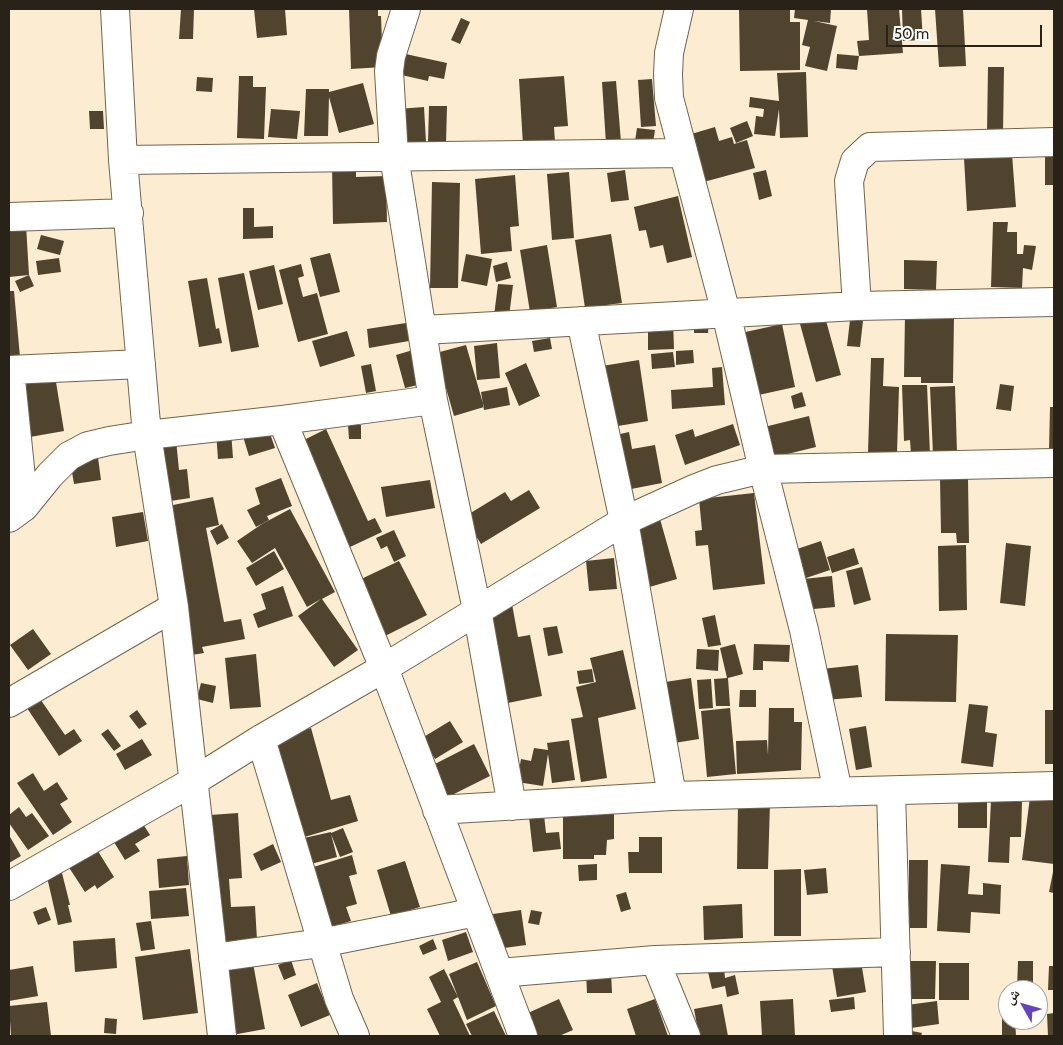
<!DOCTYPE html>
<html>
<head>
<meta charset="utf-8">
<style>
	body { margin:0 }
	#map { position:relative; width:1063px; height:1045px; overflow:hidden; background:#fcecd2; font-family:Cabin,"Noto Naskh Arabic",sans-serif }
	canvas { display:block }
	.frame { position:absolute; inset:0; border:10px solid #282218; pointer-events:none }
	.north { position:absolute; left:998px; top:980px; width:50px; height:50px; box-sizing:border-box; background:#fff; border:1px solid #a9a7a3; border-radius:50%; rotate:308deg; font-size:14px; font-weight:700; line-height:20px; text-align:center; color:#282218 }
	.north::after { content:''; display:block; margin:auto; width:18px; height:22px; background:#6544bd; clip-path:polygon(50% 0,100% 100%,50% 72%,0 100%) }
	.scale { position:absolute; left:886px; top:25px; width:156px; height:22px; box-sizing:border-box; border:2px solid #282218; border-top:0; padding-left:6px; font-size:15px; line-height:18px; white-space:nowrap; color:#282218; -webkit-text-stroke:4px #fff; paint-order:stroke }
</style>
</head>
<body>
<div id="map">
<canvas width="1063" height="1045"></canvas>
<div class="frame"></div>
<div class="north">ش</div>
<div class="scale">50 m</div>
</div>
<script>
const context = document.querySelector('canvas').getContext('2d');
context.lineJoin = 'round';
function fill(path, color) { context.fillStyle = color; context.fill(path, 'evenodd'); }
const poly = rows => new Path2D(rows.map(r => 'M' + r).join(''));
function stroke(path, color, width, dash) { context.strokeStyle = color; context.lineWidth = width; context.lineCap = dash ? 'butt' : 'round'; context.setLineDash(dash || []); context.stroke(path); }
const building = poly([
	[181,9,194,9,193,39,179,39],
	[254,9,285,9,287,35,257,38],
	[349,9,378,9,378,16,381,16,383,67,351,69],
	[739,9,790,9,790,22,800,22,800,70,740,71],
	[795,9,831,9,830,23,814,21,837,26,827,71,805,66,810,47,802,45,808,20,794,18],
	[867,9,899,9,903,53,859,56,857,70,836,68,837,54,859,56,857,41,869,40],
	[902,9,921,9,923,40,903,41],
	[935,9,963,9,966,66,939,67],
	[461,18,470,22,460,44,451,40],
	[401,53,447,63,444,79,429,76,428,81,397,74],
	[988,67,1004,67,1003,133,987,133],
	[806,72,808,137,780,138,779,109,775,136,754,134,756,116,763,117,764,109,749,107,750,97,779,101,777,73],
	[239,76,253,76,253,87,266,87,264,139,237,138],
	[564,76,568,126,554,127,555,142,523,145,519,79],
	[197,77,213,78,212,92,196,91],
	[652,79,656,126,641,127,638,80],
	[616,81,621,142,606,144,602,82],
	[363,83,374,124,339,133,329,97,328,136,304,136,306,89,329,89,329,92],
	[429,106,447,106,446,144,428,143],
	[424,107,426,142,399,144,397,109],
	[271,109,300,111,297,139,268,137],
	[89,111,103,111,104,129,90,129],
	[747,121,753,136,736,143,730,128],
	[715,127,719,141,732,137,734,144,747,140,755,168,700,183,688,135],
	[637,128,655,130,653,143,635,141],
	[1012,154,1016,207,967,211,964,158],
	[1045,154,1054,154,1054,185,1045,185],
	[356,163,356,177,386,176,387,222,333,224,332,164],
	[625,170,629,200,611,202,607,173],
	[766,170,772,196,759,200,753,173],
	[569,172,574,238,552,240,547,174],
	[515,175,519,226,510,227,512,251,481,254,475,179],
	[432,182,460,183,458,288,430,288],
	[678,196,692,257,667,263,663,245,650,248,646,230,639,231,634,207],
	[243,208,254,208,254,227,273,226,273,238,243,239],
	[993,222,1008,222,1007,232,1017,232,1017,254,1023,254,1024,245,1036,246,1032,270,1023,268,1022,288,991,287],
	[26,225,29,275,34,286,20,292,15,281,29,275,9,277,9,227],
	[611,234,622,303,585,308,575,240],
	[41,235,64,241,60,255,37,249],
	[547,245,557,307,530,312,520,250],
	[330,253,340,292,320,297,310,258],
	[466,254,492,259,487,286,461,281],
	[59,258,61,272,38,275,36,261],
	[904,260,937,261,936,290,904,289],
	[507,262,511,278,496,282,493,266],
	[301,264,304,276,298,278,303,297,317,293,328,334,298,342,279,270],
	[274,265,283,304,258,310,249,271],
	[244,273,259,347,231,352,218,278],
	[207,278,216,329,219,328,222,343,199,347,188,281],
	[498,284,513,285,509,317,494,316],
	[9,291,14,291,20,357,9,357],
	[905,315,954,316,953,383,921,383,921,377,904,377],
	[694,317,709,317,708,333,694,333],
	[825,317,841,375,816,382,800,324],
	[673,320,674,349,648,350,648,321],
	[850,320,863,321,860,347,847,346],
	[406,323,409,341,369,348,367,329],
	[782,324,795,387,754,396,741,333],
	[347,331,355,356,320,367,312,341],
	[550,338,552,349,534,352,532,341],
	[497,343,500,378,477,380,474,346],
	[466,345,484,407,454,416,436,353],
	[413,350,422,384,405,388,396,355],
	[693,350,694,363,676,365,676,351],
	[673,352,675,367,652,369,651,354],
	[871,358,884,358,883,386,899,387,897,453,868,452],
	[639,360,648,421,612,427,602,366],
	[526,363,540,396,519,406,505,373],
	[371,364,376,391,366,393,361,366],
	[722,367,725,405,672,409,671,390,713,387,712,368],
	[55,376,64,431,30,437,19,378],
	[1000,384,1014,386,1011,411,996,409],
	[902,385,927,385,930,454,911,454,910,440,904,441],
	[955,386,957,453,933,454,930,387],
	[507,387,510,405,484,410,481,392],
	[802,392,806,406,794,409,791,396],
	[1050,407,1054,407,1054,451,1049,451],
	[809,416,816,447,767,459,760,428],
	[266,422,275,448,249,456,241,430],
	[733,424,740,445,685,465,675,435,693,429,695,437],
	[348,425,361,425,361,439,349,439],
	[326,429,368,521,375,518,382,532,350,547,302,441],
	[231,431,233,458,218,459,216,432],
	[629,432,632,449,655,445,662,483,626,490,616,435],
	[176,440,179,470,187,469,190,498,164,502,158,442],
	[97,450,101,480,74,484,69,454],
	[281,478,292,506,267,516,269,520,256,527,247,510,260,504,255,488],
	[940,479,968,479,969,543,957,543,956,533,941,533],
	[430,480,435,508,386,517,381,487],
	[529,490,540,508,481,544,464,517,505,492,511,501],
	[754,493,765,584,713,590,708,545,696,546,695,531,702,530,699,499],
	[213,497,219,525,206,528,224,622,241,619,245,639,202,647,204,653,192,655,163,507],
	[290,509,335,592,322,599,358,650,334,667,298,616,321,599,307,607,275,548,252,563,237,541,262,524],
	[143,512,148,541,116,547,112,517],
	[660,519,677,579,646,588,629,529],
	[222,524,229,538,217,545,210,531],
	[394,530,406,556,394,562,387,546,381,549,376,538],
	[821,541,830,570,803,579,832,576,835,607,803,610,788,552],
	[1006,543,1031,546,1025,606,1000,603],
	[966,545,967,610,939,611,938,546],
	[854,548,859,564,832,573,827,557],
	[274,551,284,569,256,586,246,568],
	[614,558,617,589,589,591,586,561],
	[399,561,427,615,385,636,357,581],
	[862,567,871,600,854,605,846,571],
	[283,586,293,616,258,628,253,614,266,609,261,594],
	[512,604,518,637,530,635,542,696,508,703,489,609],
	[715,615,721,645,708,647,702,618],
	[557,626,563,653,548,656,543,628],
	[33,629,51,654,28,670,10,645],
	[886,634,958,635,956,702,885,701],
	[735,644,743,674,728,678,730,706,716,706,714,679,727,678,720,648],
	[754,644,790,645,789,662,763,661,763,670,753,670],
	[697,649,719,650,718,671,696,669],
	[623,650,636,709,598,718,607,778,581,782,571,719,583,717,576,687,596,682,590,658],
	[256,654,261,707,230,709,225,658],
	[858,665,862,697,825,700,822,669],
	[592,669,594,682,579,684,577,671],
	[691,678,699,739,668,744,659,683],
	[711,679,713,708,699,709,697,680],
	[201,683,216,686,213,703,197,699],
	[740,690,756,690,756,707,739,707],
	[36,693,65,735,74,729,82,741,59,756,23,702],
	[969,704,988,706,985,732,997,734,993,767,961,763],
	[730,708,736,774,707,777,701,711],
	[769,708,794,708,794,722,802,722,801,770,737,774,736,741,767,740,768,755],
	[137,710,147,724,139,729,129,716],
	[1045,710,1054,710,1054,764,1045,764],
	[450,721,463,742,435,759,422,738],
	[866,726,872,767,856,770,849,729],
	[311,728,331,800,350,795,358,821,298,839,269,740],
	[108,729,121,746,114,751,101,734],
	[142,739,152,755,125,770,116,754],
	[569,740,575,780,552,783,548,754,543,786,517,782,521,759,531,761,534,748,548,750,547,743],
	[474,744,490,776,448,797,431,766],
	[33,773,44,791,57,782,68,799,60,804,72,822,53,835,17,783],
	[958,797,987,797,987,828,958,828],
	[1030,797,1054,800,1054,864,1022,860],
	[991,801,1022,802,1021,837,1010,837,1009,863,988,862],
	[738,803,770,803,768,869,737,869],
	[19,807,26,817,32,813,49,836,28,850,9,823,9,815],
	[563,812,614,813,614,839,607,840,606,855,594,855,594,859,563,859],
	[238,813,242,878,229,879,231,907,255,906,257,940,222,943,210,815],
	[544,815,546,833,559,832,561,849,533,852,529,817],
	[138,816,150,835,135,844,140,851,125,860,109,834],
	[343,828,353,852,340,857,331,834,337,857,311,864,304,838,331,832,331,833],
	[9,835,21,856,9,863],
	[639,837,662,837,662,873,629,873,628,852,639,852],
	[273,844,281,862,261,871,253,854],
	[96,848,114,877,97,889,95,885,85,892,68,866],
	[352,855,357,874,349,876,357,904,346,907,351,921,324,929,307,869],
	[187,856,189,885,159,888,157,859],
	[909,860,928,860,927,928,909,928],
	[405,861,420,907,391,916,377,870],
	[597,864,597,880,579,881,578,865],
	[941,864,970,866,968,894,983,895,983,883,1001,885,1000,914,971,912,970,933,937,931],
	[826,868,828,893,807,895,804,870],
	[801,869,801,936,774,936,774,870],
	[1053,872,1054,872,1054,893,1049,892],
	[62,873,70,905,68,905,72,922,58,925,47,877],
	[186,888,189,916,151,919,149,891],
	[626,892,631,909,621,912,616,895],
	[742,904,743,938,704,940,703,906],
	[46,907,51,920,38,925,33,912],
	[521,910,526,945,497,949,493,914],
	[531,910,542,912,539,925,528,923],
	[151,921,155,949,141,951,136,923],
	[466,932,473,952,448,961,442,940],
	[115,938,117,968,75,972,73,941],
	[433,939,437,949,423,955,419,946],
	[190,949,198,1013,143,1020,135,957],
	[291,960,296,975,284,980,278,965],
	[861,961,866,992,837,997,832,966],
	[903,961,936,961,935,999,903,999],
	[1018,961,1033,961,1033,990,1017,990],
	[477,962,496,1006,467,1020,449,974],
	[253,963,265,1029,232,1035,220,969],
	[939,963,969,963,969,1000,939,1000],
	[33,966,38,996,9,1001,9,970],
	[1049,966,1054,966,1054,990,1048,990],
	[724,968,725,978,735,975,739,994,727,997,725,986,712,989,708,972],
	[444,969,458,997,453,1000,470,1036,440,1036,427,1009,441,1002,429,977],
	[586,972,611,972,612,993,587,993],
	[317,983,330,1015,301,1027,288,995],
	[854,997,855,1009,831,1012,829,1000],
	[559,999,573,1030,559,1036,538,1036,528,1013],
	[655,999,668,1036,636,1036,627,1009],
	[793,999,795,1036,762,1036,760,1001],
	[937,1001,939,1024,911,1028,907,1005],
	[47,1002,51,1036,11,1036,9,1006],
	[722,1004,728,1036,699,1036,694,1009],
	[494,1011,506,1036,472,1036,466,1024],
	[1054,1013,1054,1036,1048,1036,1047,1014],
	[1002,1015,1008,1015,1008,1020,1015,1020,1016,1036,1002,1036],
	[105,1018,117,1019,116,1034,104,1033],
	[907,1030,922,1033,921,1036,906,1036]
]);
const minor = poly([
	[115,9,123,160,147,435,174,607,222,1036],
	[406,9,391,56,389,71,394,156,433,400,477,610,512,806],
	[679,9,669,53,668,74,669,98,726,313,763,469,804,630,838,792],
	[123,160,683,153],
	[9,217,129,213],
	[857,306,849,181,855,161,870,147,1054,142],
	[581,321,624,521,672,796],
	[423,330,857,306,1054,302],
	[9,370,141,364],
	[10,370,24,507],
	[282,420,384,668,523,1036],
	[9,518,24,507,50,475,69,456,88,446,109,441,147,435,282,420,433,400],
	[9,703,174,607],
	[261,739,339,999,355,1036],
	[891,791,898,1036],
	[437,810,672,796,1054,786],
	[9,886,194,781,261,739,384,668,624,521,694,489,717,480,763,469,1054,463],
	[213,958,321,943,476,912],
	[655,960,686,1036],
	[499,973,655,960,896,952]
]);
fill(building, '#51442e');
stroke(minor, '#72644d', 30);
stroke(minor, '#fff', 28);
</script>
</body>
</html>
